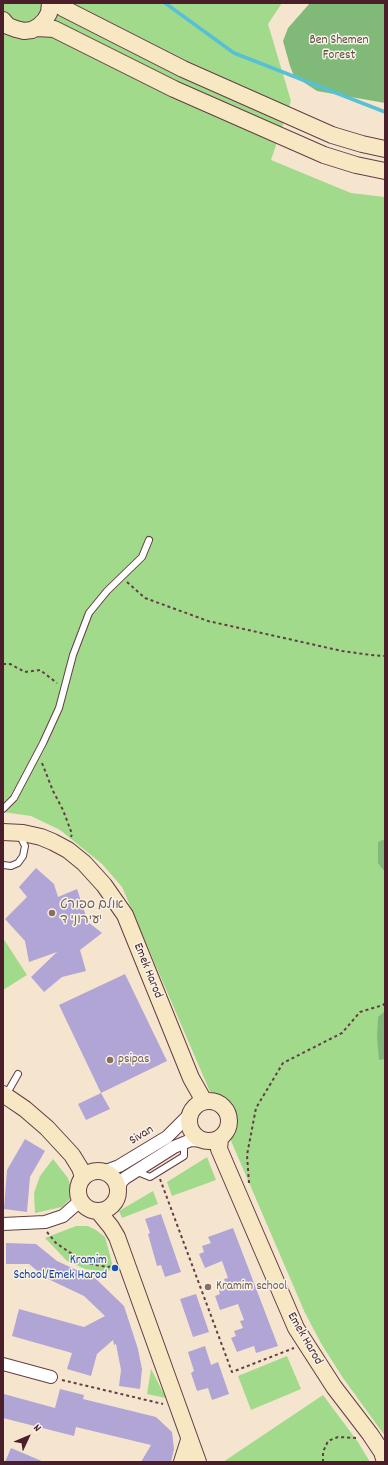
<!DOCTYPE html>
<html>
<head>
<meta charset="utf-8">
<style>
	body { margin:0 }
	#map { position:relative; width:388px; height:1465px; overflow:hidden; background:#f5e5cf; font-family:Dekko,sans-serif }
	canvas { display:block }
	.frame { position:absolute; inset:0; border:4px solid #4a1f2b; pointer-events:none }
	.north { position:absolute; left:8px; top:1417px; width:40px; height:40px; -webkit-text-stroke:3px #f7f3e8; paint-order:stroke; rotate:46deg; font-size:11px; font-weight:700; line-height:16px; text-align:center; color:#4a1f2b }
	.north::after { content:''; display:block; margin:auto; width:14px; height:18px; background:#4a1f2b; clip-path:polygon(50% 0,100% 100%,50% 72%,0 100%) }
</style>
</head>
<body>
<div id="map">
<canvas width="388" height="1465"></canvas>
<div class="frame"></div>
<div class="north">N</div>
</div>
<script>
const context = document.querySelector('canvas').getContext('2d');
context.lineJoin = 'round';
function fill(path, color) { context.fillStyle = color; context.fill(path, 'evenodd'); }
const poly = rows => new Path2D(rows.map(r => 'M' + r).join(''));
function stroke(path, color, width, dash) { context.strokeStyle = color; context.lineWidth = width; context.lineCap = dash ? 'butt' : 'round'; context.setLineDash(dash || []); context.stroke(path); }
function write(font, color, halo, rows, align = 'center') {
  context.font = font + ' Dekko,"Playpen Sans Hebrew",sans-serif'; context.lineWidth = 3; context.setLineDash([]); context.textBaseline = 'middle'; context.strokeStyle = halo; context.fillStyle = color; for (const [text, x, y, turn = 0] of rows) {
    context.save(); context.translate(x, y); context.rotate((+turn || 0) * Math.PI / 180); context.textAlign = isNaN(turn) ? turn : align; if (halo) context.strokeText(text, 0, 0); context.fillText(text, 0, 0); context.restore();
  }
}
const green = poly([
	[3,3,282,3,268,24,291,101,271,160,351,193,385,197,385,1436,343,1378,322,1345,305,1313,122,887,102,864,60,830,31,816,3,812],
	[3,938,27,975,3,990],
	[207,1157,216,1180,172,1196,167,1182],
	[53,1159,68,1178,71,1188,71,1198,62,1207,35,1213,34,1193,40,1176],
	[153,1191,158,1204,122,1218,119,1211],
	[76,1226,88,1226,96,1230,105,1237,114,1270,100,1271,85,1269,67,1261,45,1238],
	[287,1356,301,1389,251,1410,238,1376],
	[151,1369,166,1398,147,1394],
	[323,1395,358,1442,370,1462,223,1462]
]);
const forest = poly([
	[310,3,385,3,385,103,317,91,294,76,290,66,283,41,288,28],
	[385,839,385,872,378,863,378,842],
	[385,1011,385,1059,379,1060,377,1037,378,1017]
]);
const stream = poly([
	[165,3,234,53,385,112]
]);
const building = poly([
	[36,868,54,884,58,897,77,889,88,922,102,933,80,950,86,971,62,977,44,992,31,977,57,952,29,962,25,941,5,919,27,897,19,887],
	[125,974,167,1061,101,1093,59,1005],
	[101,1093,110,1109,86,1120,78,1104],
	[25,1139,45,1151,30,1177,27,1212,4,1209,7,1170],
	[161,1214,181,1272,165,1277,161,1265,157,1266,148,1234,150,1233,145,1219],
	[233,1228,278,1346,256,1353,254,1346,237,1352,231,1338,236,1336,234,1331,243,1328,240,1321,244,1320,238,1304,220,1310,215,1296,220,1294,218,1288,226,1285,224,1279,228,1278,222,1261,205,1268,199,1254,204,1252,202,1246,211,1243,208,1237],
	[6,1243,36,1244,57,1261,96,1279,124,1306,138,1349,142,1369,140,1389,119,1386,121,1370,116,1344,114,1345,113,1340,97,1354,91,1376,67,1369,72,1353,12,1336,19,1309,84,1327,105,1316,84,1296,46,1278,29,1264,6,1264],
	[196,1294,209,1332,193,1337,180,1299],
	[205,1346,211,1365,218,1362,229,1394,212,1400,208,1388,197,1391,191,1373,194,1371,188,1352],
	[60,1389,84,1395,83,1399,156,1417,172,1432,174,1449,171,1462,141,1462,151,1445,76,1427,74,1436,3,1418,3,1400,4,1394,55,1408],
	[11,1448,44,1462,5,1462]
]);
const path = poly([
	[127,582,145,598,208,621,342,651,371,655,385,656],
	[3,664,10,664,25,672,40,670,57,683],
	[42,763,53,791,63,810,72,834,71,837],
	[160,1179,232,1372,294,1348],
	[249,1183,247,1155,256,1108,283,1063,342,1033,360,1012,383,1005,385,1003],
	[47,1232,56,1243,75,1256,91,1264,107,1267,114,1266],
	[62,1380,163,1404],
	[323,1462,323,1452,328,1441,338,1437,356,1438]
]);
const lane = poly([
	[3,809,14,798,43,743,59,708,73,655,89,613,107,591,142,557,149,540],
	[3,865,11,866,18,863,23,856,25,846,20,836],
	[6,1095,18,1074],
	[135,1171,150,1177,184,1156,184,1142]
]);
const street = poly([
	[103,1172,119,1166,167,1137,189,1115],
	[119,1190,121,1182,125,1178,174,1147,191,1140,204,1141],
	[3,1224,45,1222,63,1216,80,1201],
	[3,1364,51,1377]
]);
const secondary = poly([
	[56,3,63,8,183,69,332,135,362,144,385,149],
	[3,20,8,26,16,29,24,31,32,30,39,26,45,20,49,13,50,3],
	[36,28,54,29,174,89,324,155,356,165,385,171],
	[3,832,23,833,41,837,53,842,68,850,84,863,104,885,125,915,191,1078,204,1101],
	[3,1094,25,1109,47,1128,72,1155,80,1168,83,1177,80,1182],
	'189 1121a20 20 0 1 1 40 0a20 20 0 1 1-40 0Z',
	[220,1138,219,1149,296,1328,334,1387,370,1434,382,1452,385,1462],
	'78 1191a20 20 0 1 1 40 0a20 20 0 1 1-40 0Z',
	[98,1211,111,1227,117,1237,198,1462],
	[182,1462,189,1440]
]);
const markers = [
	[52,913,4,"#8d6e63"],
	[110,1060,4,"#8d6e63"],
	[115,1268,4,"#1a4fb4"],
	[208,1287,4,"#8d6e63"]
];
const parkNames = [
	["Ben Shemen",339,41],
	["Forest",339,56]
];
const educationNames = [
	["אולם ספורט",60,906],
	["עירוני ד'",60,921],
	["psipas",118,1060],
	["Kramim school",216,1287]
];
const streetNames = [
	["Emek Harod",147,971,68],
	["Sivan",142,1136,-32],
	["Emek Harod",304,1339,60]
];
const transitNames = [
	["Kramim",107,1261],
	["School/Emek Harod",107,1276]
];
fill(green, '#a2da8c');
fill(forest, '#81ba78');
stroke(stream, '#57c0d4', 3.5);
fill(building, '#b0a5d5');
stroke(lane, '#643d44', 8);
stroke(street, '#643d44', 14);
stroke(secondary, '#643d44', 18);
stroke(path, '#643d44', 2, [3, 3]);
stroke(lane, '#fff', 6);
stroke(street, '#fff', 12);
stroke(secondary, '#f7e8c3', 16);
for (const [x, y, r, color] of markers) { const dot = new Path2D(); dot.arc(x, y, r, 0, 2 * Math.PI); context.fillStyle = color; context.fill(dot); stroke(dot, '#f7f3e8', 1.5); }
write('13px', '#604e43', '#f7f3e8', parkNames);
write('13px', '#785e54', '#f7f3e8', educationNames, 'left');
write('13px', '#4a1f2b', '#f7f3e8', streetNames);
write('13px', '#164399', '#f7f3e8', transitNames, 'right');
</script>
</body>
</html>
